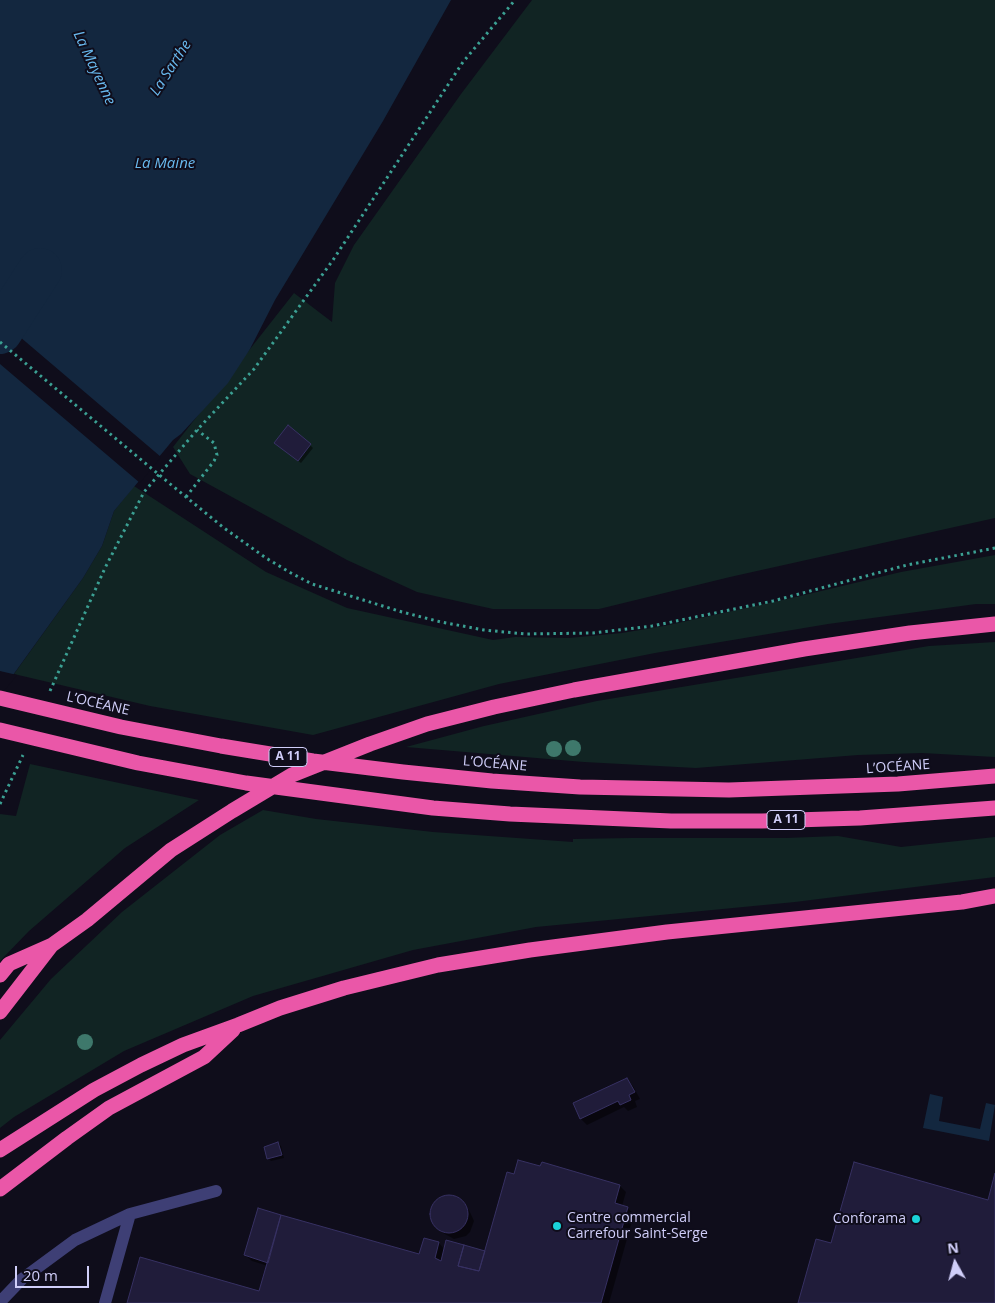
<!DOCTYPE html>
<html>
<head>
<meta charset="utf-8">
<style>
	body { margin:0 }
	#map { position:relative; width:995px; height:1303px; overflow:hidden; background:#0f0d1b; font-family:"Open Sans",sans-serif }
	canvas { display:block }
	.north { position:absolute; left:930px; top:1238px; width:50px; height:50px; -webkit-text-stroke:4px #0f0d1b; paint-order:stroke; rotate:353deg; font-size:14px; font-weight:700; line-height:20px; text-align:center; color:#d0cef9 }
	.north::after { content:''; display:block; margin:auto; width:18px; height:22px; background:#d0cef9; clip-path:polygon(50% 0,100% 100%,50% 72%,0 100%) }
	.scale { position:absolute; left:15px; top:1266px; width:74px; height:22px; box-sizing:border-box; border:2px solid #d0cef9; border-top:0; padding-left:6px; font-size:15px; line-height:18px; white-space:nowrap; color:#d0cef9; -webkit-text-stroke:4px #0f0d1b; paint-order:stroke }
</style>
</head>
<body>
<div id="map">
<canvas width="995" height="1303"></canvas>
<div class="north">N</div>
<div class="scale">20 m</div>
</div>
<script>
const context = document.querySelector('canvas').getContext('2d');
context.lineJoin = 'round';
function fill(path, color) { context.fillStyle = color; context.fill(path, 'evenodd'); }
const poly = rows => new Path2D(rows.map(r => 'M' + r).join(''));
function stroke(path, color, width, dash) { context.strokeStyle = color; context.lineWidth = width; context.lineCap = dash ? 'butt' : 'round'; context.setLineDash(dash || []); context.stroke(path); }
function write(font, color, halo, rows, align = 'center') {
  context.font = font + ' "Open Sans",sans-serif'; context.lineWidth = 4; context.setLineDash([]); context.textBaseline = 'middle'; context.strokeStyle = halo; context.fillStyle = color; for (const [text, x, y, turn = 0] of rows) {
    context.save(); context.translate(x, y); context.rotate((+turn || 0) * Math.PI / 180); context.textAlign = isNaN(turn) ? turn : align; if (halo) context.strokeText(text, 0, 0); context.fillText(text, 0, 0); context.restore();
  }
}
const green = poly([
	[532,0,995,0,995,518,730,577,599,609,493,609,417,592,347,560,190,474,173,447,294,293,332,322,335,283,354,245,461,94],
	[134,486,266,572,347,608,493,640,515,637,569,638,622,633,664,626,796,597,901,572,995,555,995,604,976,604,828,624,655,653,499,684,313,735,150,706,14,674,83,578,102,546,114,511],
	[995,642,995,757,922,753,858,755,696,768,584,762,406,747,484,726,597,701,929,646],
	[30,764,199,800,125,848,29,931,0,961,0,814,16,816],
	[263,810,316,819,433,832,573,842,573,839,631,838,786,838,838,836,901,847,995,837,995,877,795,902,536,927,413,950,253,996,124,1051,14,1117,0,1128,0,1040,51,979,122,912,220,835]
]);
const water = poly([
	[0,0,451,0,383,121,275,300,250,349,228,383,181,434,173,440,114,511,102,546,83,578,0,693,0,338,9,326,7,322,0,317],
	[930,1094,943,1097,939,1121,980,1129,986,1103,995,1105,989,1141,923,1128]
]);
const pier = poly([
	[6,325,161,457,140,483,0,364,0,334],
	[0,671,17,675,0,696]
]);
const shadow = poly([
	[279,445,310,445,313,448,301,463],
	[627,1080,633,1086,640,1099,635,1101,637,1107,628,1111,624,1107,587,1125,581,1119],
	[278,1143,281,1146,284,1158,271,1161,268,1158],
	[514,1175,620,1186,626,1192,622,1206,627,1208,634,1214,609,1303,128,1303,260,1293,268,1266,252,1261,245,1255,420,1256,439,1243,445,1250,486,1254],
	[451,1197,462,1203,469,1210,474,1221,470,1232,466,1236,454,1239,443,1233,436,1227,432,1215,435,1203,440,1200]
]);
const river = poly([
	[0,332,40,270]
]);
const building = poly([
	[288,425,311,444,298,461,274,443,288,425],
	[627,1078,635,1092,629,1095,631,1100,620,1105,618,1101,580,1119,573,1103,627,1078],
	[278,1142,282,1155,267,1159,264,1147,278,1142],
	[518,1160,540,1166,542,1162,620,1185,615,1203,628,1207,601,1303,127,1303,140,1257,259,1291,281,1215,419,1254,424,1238,439,1242,435,1258,441,1261,446,1240,464,1245,458,1266,479,1271,507,1172,514,1174,518,1160],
	[854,1162,988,1200,995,1173,995,1303,798,1303,816,1239,831,1243,854,1162],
	'430 1214a19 19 0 1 1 38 0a19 19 0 1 1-38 0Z',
	[258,1208,281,1215,268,1263,244,1255,258,1208],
	[464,1245,485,1251,479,1271,458,1266,464,1245]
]);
const path = poly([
	[0,342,169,483,224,528,266,558,291,573,312,584,402,612,441,622,484,630,525,634,593,633,652,626,773,601,907,565,995,548],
	[186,497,214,461,217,455,214,443,197,430],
	[50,691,105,568,144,492,197,430,254,369,333,260,463,62,515,0],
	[0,804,23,755]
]);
const minor = poly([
	[0,1302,22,1279,75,1240,130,1214,216,1191],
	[105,1303,130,1214]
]);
const highway = poly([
	[0,698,121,727,221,746,313,761,403,772,492,781,580,787,729,790,898,784,995,776],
	[0,730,138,763,246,783,433,808,510,814,671,821,762,821,860,818,995,808],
	[0,975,9,964,52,945,87,920,171,850,232,811,292,775,370,744,427,724,494,707,574,690,804,649,910,633,995,624],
	[0,1012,51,946],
	[0,1150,94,1090,141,1065,183,1045,238,1025,280,1008,344,988,438,965,530,950,667,932,962,902,995,896],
	[0,1189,67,1138,109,1108,204,1057,233,1030]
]);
const trees = [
	[573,748],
	[554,749],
	[85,1042]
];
const markers = [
	[916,1219,5,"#1ad2d8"],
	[557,1226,5,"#1ad2d8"]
];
const shields = [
	[288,757,38],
	[786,820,38]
];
const shieldNames = [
	["A 11",288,757],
	["A 11",786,820]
];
const streetNames = [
	["L’OCÉANE",98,704,13],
	["L’OCÉANE",495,764,5],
	["L’OCÉANE",898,767,-4]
];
const poiNames = [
	["Centre commercial",567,1218],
	["Carrefour Saint-Serge",567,1234],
	["Conforama",906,1219,"right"]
];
const waterNames = [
	["La Mayenne",94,68,65],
	["La Sarthe",171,68,-57],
	["La Maine",165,164]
];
fill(green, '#112423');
fill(water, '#13273f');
fill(pier, '#0f0d1b');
fill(shadow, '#0007');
stroke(river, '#13273f', 44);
fill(building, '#201c3a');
stroke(building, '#373163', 1);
stroke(path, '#3ba093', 3, [2.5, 4]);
stroke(minor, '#3e3f75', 12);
stroke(highway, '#ea57a8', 15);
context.fillStyle = '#3e786b';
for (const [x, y] of trees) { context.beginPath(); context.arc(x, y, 8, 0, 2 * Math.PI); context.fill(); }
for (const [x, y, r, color] of markers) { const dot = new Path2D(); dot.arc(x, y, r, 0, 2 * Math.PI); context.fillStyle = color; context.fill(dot); stroke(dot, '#0f0d1b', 2); }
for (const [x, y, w] of shields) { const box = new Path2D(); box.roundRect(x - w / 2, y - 9.5, w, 19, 4); context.fillStyle = '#0f0d1b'; context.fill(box); stroke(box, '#d0cef9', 1); }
write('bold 12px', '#d0cef9', null, shieldNames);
write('14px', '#d0cef9', '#0f0d1b', streetNames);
write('14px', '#d0cef9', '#0f0d1b', poiNames, 'left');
write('italic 15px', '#68b8ed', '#0f0d1b', waterNames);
</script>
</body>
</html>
